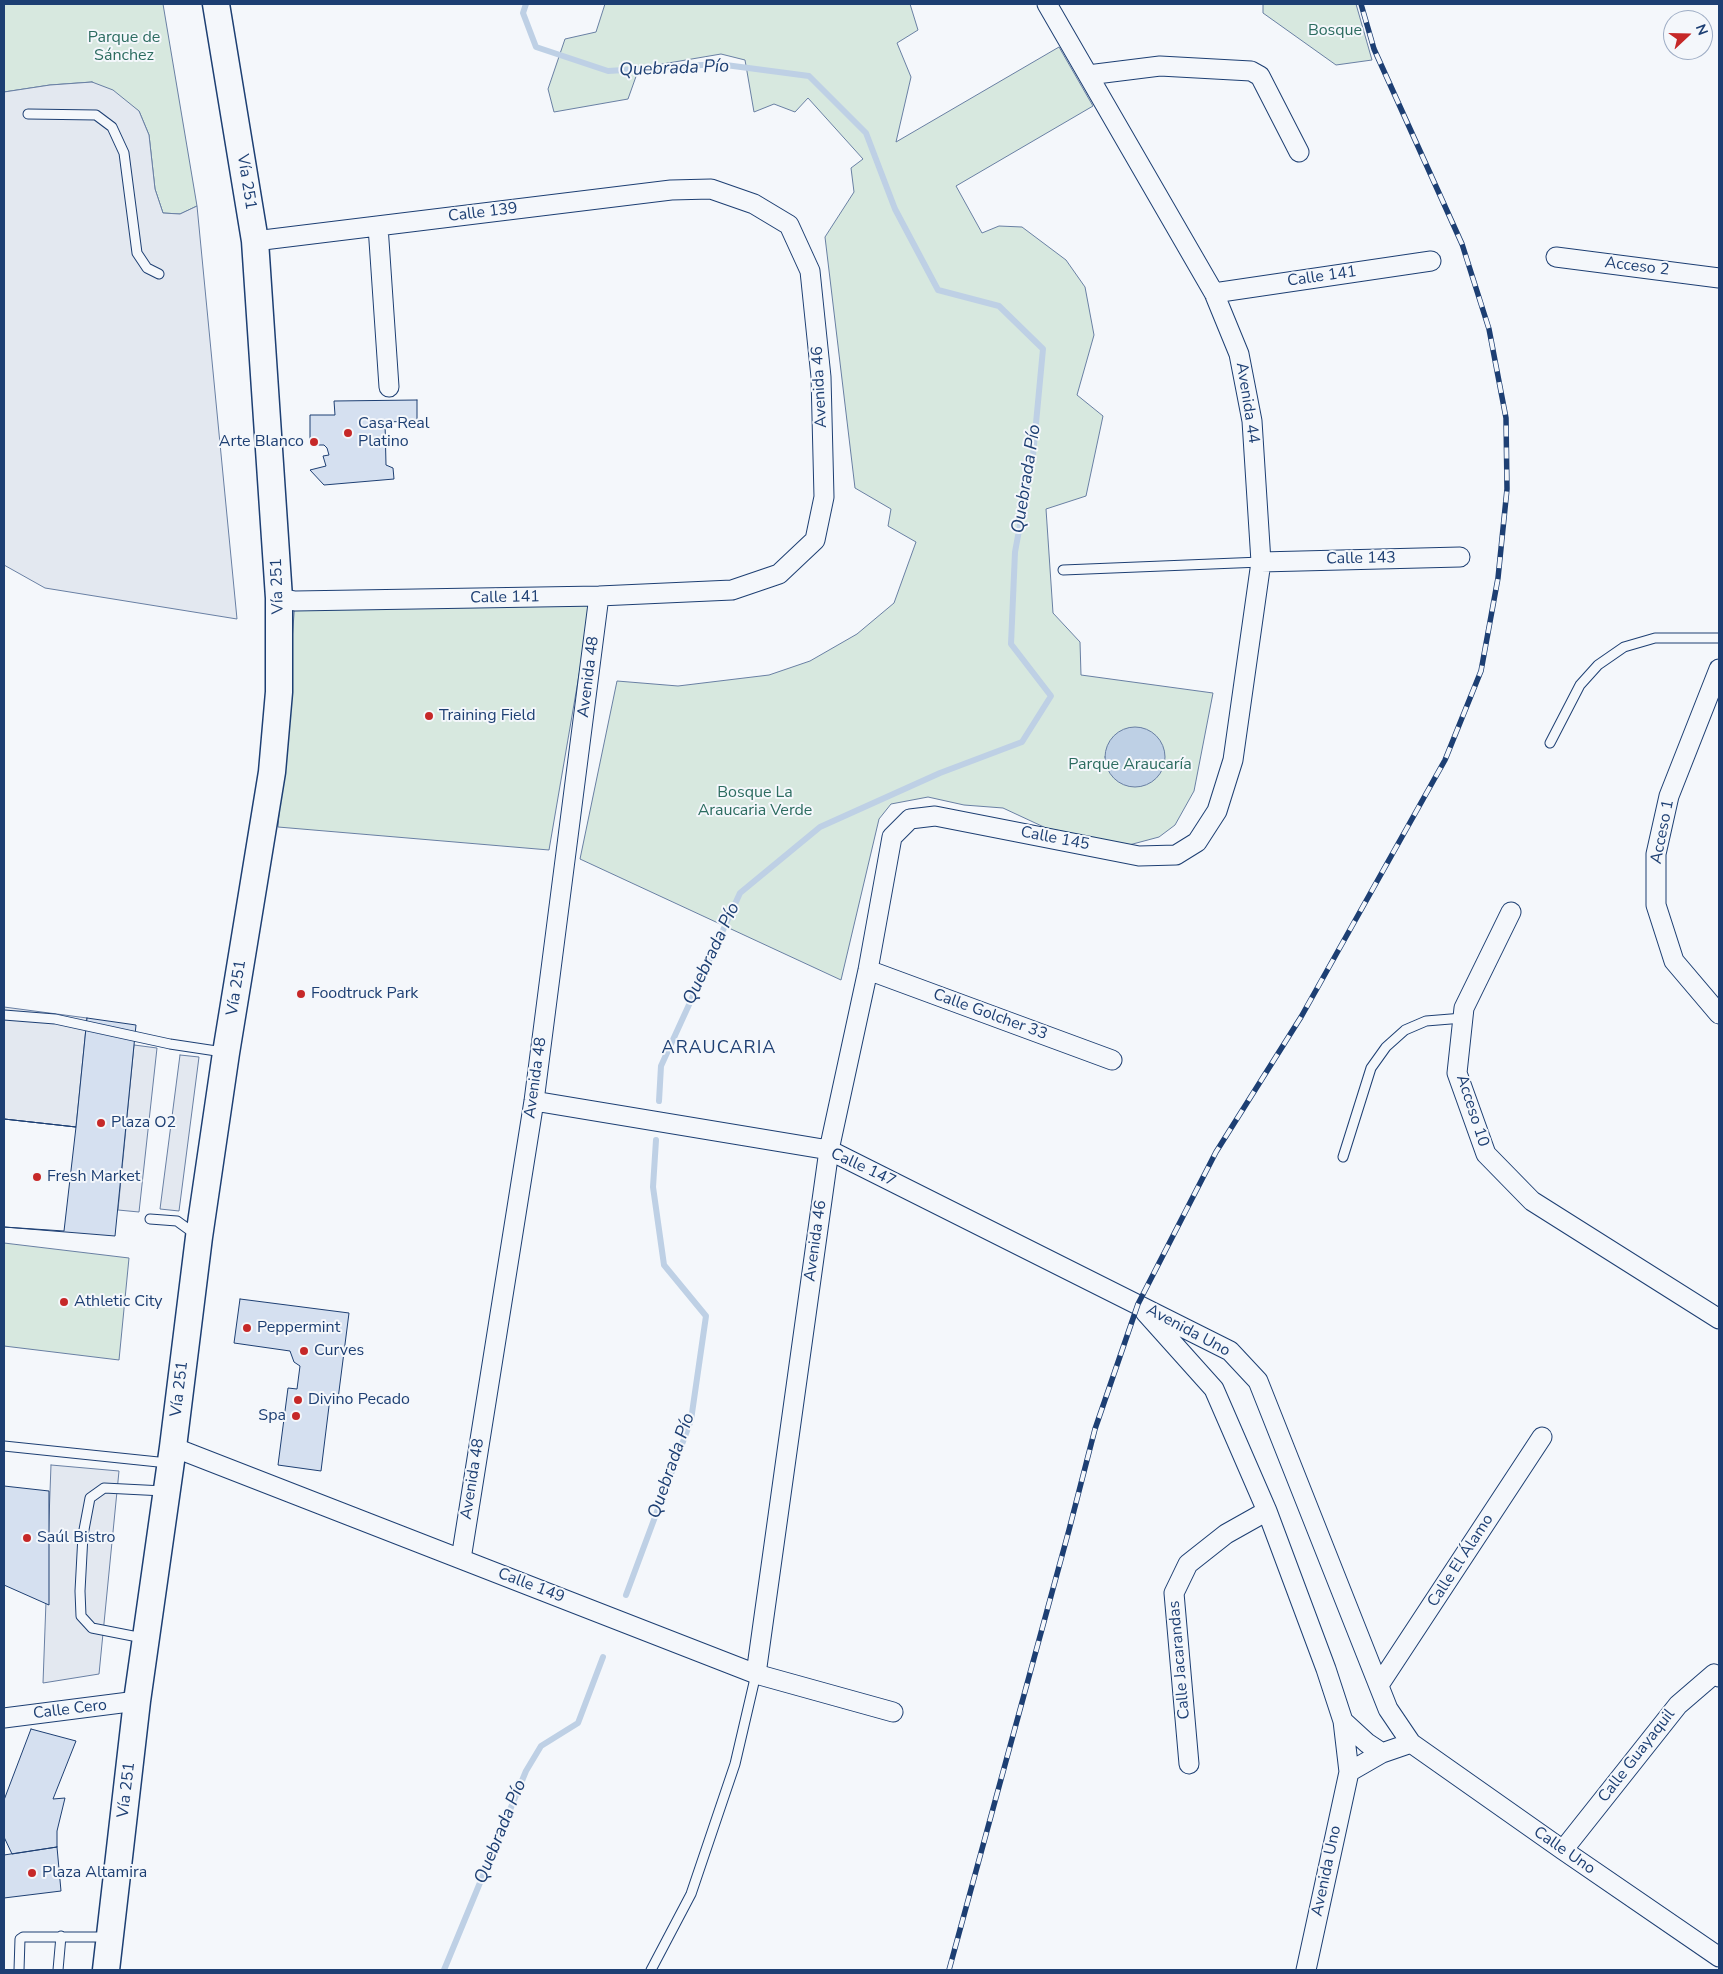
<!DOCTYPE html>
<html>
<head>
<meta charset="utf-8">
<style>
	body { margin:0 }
	#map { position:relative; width:1723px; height:1974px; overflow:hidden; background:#f4f7fb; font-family:"Nunito Sans",sans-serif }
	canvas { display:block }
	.frame { position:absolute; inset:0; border:5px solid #1d3f73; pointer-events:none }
	.north { position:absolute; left:1663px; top:10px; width:50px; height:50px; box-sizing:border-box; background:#f4f7fb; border:1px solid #9eadc5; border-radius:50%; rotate:69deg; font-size:14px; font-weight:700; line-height:20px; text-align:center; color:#1d3f73 }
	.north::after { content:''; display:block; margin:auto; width:18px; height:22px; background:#c62828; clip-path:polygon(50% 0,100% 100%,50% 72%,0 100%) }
</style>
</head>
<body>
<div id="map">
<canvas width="1723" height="1974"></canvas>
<div class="frame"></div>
<div class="north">N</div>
</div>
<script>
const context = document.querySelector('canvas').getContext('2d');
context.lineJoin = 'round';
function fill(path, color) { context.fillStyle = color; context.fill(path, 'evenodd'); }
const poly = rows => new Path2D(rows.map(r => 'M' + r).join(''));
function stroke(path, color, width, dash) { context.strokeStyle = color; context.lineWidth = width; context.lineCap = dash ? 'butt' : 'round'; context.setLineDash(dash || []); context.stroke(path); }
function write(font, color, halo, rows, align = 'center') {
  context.font = font + ' "Nunito Sans",sans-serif'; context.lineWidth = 4; context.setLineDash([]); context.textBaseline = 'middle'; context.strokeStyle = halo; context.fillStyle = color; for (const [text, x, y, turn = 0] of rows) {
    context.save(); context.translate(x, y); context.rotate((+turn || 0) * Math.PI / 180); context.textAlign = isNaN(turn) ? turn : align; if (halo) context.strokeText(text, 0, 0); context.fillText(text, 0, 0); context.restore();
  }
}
const green = poly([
	[4,4,163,4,197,206,180,214,163,213,155,189,149,135,139,111,92,82,50,85,4,92,4,4],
	[605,4,910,4,918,30,897,43,911,77,896,142,1059,47,1093,106,956,186,982,233,999,226,1022,227,1066,260,1085,287,1094,335,1077,395,1103,416,1086,496,1046,509,1053,613,1080,642,1081,675,1213,693,1194,791,1175,825,1159,837,1129,845,1046,828,1003,808,964,805,928,797,891,804,879,819,841,980,580,859,617,681,678,686,769,675,810,661,857,634,894,603,916,542,888,526,891,509,855,488,825,237,854,192,851,168,863,159,808,98,795,112,774,104,754,112,745,60,721,54,639,68,628,99,554,112,548,89,565,39,596,32,605,4],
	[1263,4,1356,4,1372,60,1336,65,1263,13,1263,4],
	[295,601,591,605,549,850,278,827,295,601],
	[4,1243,129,1258,119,1360,4,1346,4,1243]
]);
const parking = poly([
	[92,82,113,90,139,111,149,135,155,189,163,213,180,214,197,206,237,619,45,588,4,565,4,92,50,85,92,82],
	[4,1007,87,1018,76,1127,4,1119,4,1007],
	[134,1045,157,1048,139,1212,118,1210,134,1045],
	[180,1055,199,1057,179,1211,160,1209,180,1055],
	[51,1465,119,1471,99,1674,43,1683,51,1465]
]);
const water = poly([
	'1105 757a30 30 0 1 1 60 0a30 30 0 1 1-60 0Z'
]);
const stream = poly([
	[526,4,523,13,536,47,608,71,718,64,809,76,866,133,895,209,938,290,999,306,1043,349,1033,455,1015,552,1011,644,1051,696,1022,742,940,773,820,827,740,893,661,1066,659,1101],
	[626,1595,691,1420,706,1316,664,1265,653,1187,656,1140],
	[444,1970,526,1771,541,1746,578,1723,603,1657]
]);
const building = poly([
	[417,400,417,421,385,422,386,465,393,468,394,479,324,485,310,470,326,466,323,456,329,455,327,448,324,445,310,445,310,415,335,415,334,401,417,400],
	[87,1018,136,1025,115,1236,4,1227,4,1119,76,1127,87,1018],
	[4,1119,76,1127,64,1231,4,1227,4,1119],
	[240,1299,349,1313,338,1399,330,1398,321,1471,278,1465,288,1388,297,1389,300,1366,294,1362,290,1351,234,1343,240,1299],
	[4,1486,49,1491,49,1605,4,1585,4,1486],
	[31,1729,76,1741,53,1799,65,1798,57,1831,57,1847,12,1854,4,1837,4,1800,31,1729],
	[57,1847,61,1891,4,1898,4,1855,57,1847]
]);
const lane = poly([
	[28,114,96,115,112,127,124,153,137,253,147,268,159,274],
	[1063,570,1261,562],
	[1550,743,1580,685,1598,665,1624,647,1655,638,1719,638],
	[4,1015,55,1019,170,1044,223,1052],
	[1343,1157,1371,1068,1386,1047,1405,1030,1426,1021,1463,1018],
	[150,1219,177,1221,195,1234],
	[4,1446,168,1463],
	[143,1638,92,1628,81,1616,80,1591,83,1535,90,1498,104,1488,164,1491],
	[19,1970,20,1939,23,1937,108,1937],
	[58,1970,61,1936],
	[651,1970,691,1894,735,1764,756,1674]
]);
const street = poly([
	[1088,75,1160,66,1251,71,1260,76,1299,152],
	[378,226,389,387],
	[255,241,671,190,711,189,754,204,789,225,810,271,821,377,824,497,815,540,779,574,732,590,599,596,295,601,279,598],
	[1556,257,1719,278],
	[1214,293,1431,261],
	[1261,562,1460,557],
	[1719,669,1669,796,1656,854,1656,905,1674,961,1719,1014],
	[1511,912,1464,1008,1457,1073,1486,1154,1532,1201,1719,1319],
	[868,970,1112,1060],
	[534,1101,829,1150,1230,1351,1258,1381,1388,1709,1411,1743,1563,1850,1719,1957],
	[1145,1312,1214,1389,1267,1511,1326,1669,1343,1721,1349,1772,1306,1970],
	[173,1447,756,1674,893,1712],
	[461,1559,534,1101,599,596],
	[756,1674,829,1150,868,970,892,837,910,819,935,816,1139,856,1176,855,1197,842,1217,811,1233,760,1261,562,1252,421,1239,354,1214,293,1047,4],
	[1379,1685,1542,1437],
	[4,1718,137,1701],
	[1343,1721,1367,1743,1382,1753],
	[1189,1764,1174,1593,1188,1564,1226,1534,1267,1511],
	[1349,1772,1382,1753,1411,1743],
	[1563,1850,1678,1705,1714,1674,1719,1677]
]);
const secondary = poly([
	[106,1970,137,1701,173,1447,199,1237,226,1053,272,772,279,692,279,598,255,241,216,4]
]);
const rail = poly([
	[949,1970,1069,1530,1095,1429,1138,1304,1216,1152,1301,1017,1445,760,1481,671,1498,578,1507,489,1506,418,1489,329,1462,244,1374,49,1361,4]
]);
const markers = [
	[348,433,5,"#c62828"],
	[314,442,5,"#c62828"],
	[429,716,5,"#c62828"],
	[301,994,5,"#c62828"],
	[101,1123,5,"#c62828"],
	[37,1177,5,"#c62828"],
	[64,1302,5,"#c62828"],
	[247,1328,5,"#c62828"],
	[304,1351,5,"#c62828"],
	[298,1400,5,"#c62828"],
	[296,1416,5,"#c62828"],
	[27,1538,5,"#c62828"],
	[32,1873,5,"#c62828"]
];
const parkNames = [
	["Bosque",1335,31],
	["Parque de",124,38],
	["Sánchez",124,56],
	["Parque Araucaría",1130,765],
	["Bosque La",755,793],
	["Araucaria Verde",755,811]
];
const streetNames = [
	["Vía 251",246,182,81],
	["Calle 139",483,213,-7],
	["Acceso 2",1637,267,7],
	["Calle 141",1322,277,-8],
	["Avenida 46",820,387,-93],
	["Avenida 44",1247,403,81],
	["Calle 143",1361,559,-1],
	["Vía 251",278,586,-92],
	["Calle 141",505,598,-1],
	["Avenida 48",589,677,-83],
	["Acceso 1",1663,832,-79],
	["Calle 145",1055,839,11],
	["Vía 251",237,988,-81],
	["Calle Golcher 33",990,1015,20],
	["Avenida 48",536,1078,-82],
	["Acceso 10",1472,1111,72],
	["Calle 147",863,1168,25],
	["Avenida 46",816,1241,-82],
	["Avenida Uno",1188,1331,28],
	["Vía 251",180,1389,-83],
	["Avenida 48",473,1479,-81],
	["Calle El Álamo",1461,1561,-57],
	["Calle 149",531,1586,21],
	["Calle Jacarandas",1180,1660,-95],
	["Calle Cero",70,1710,-7],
	["Calle Guayaquil",1637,1756,-52],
	["Vía 251",127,1790,-83],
	["Calle Uno",1564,1851,35],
	["Avenida Uno",1327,1871,-78]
];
const poiNames = [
	["Casa Real",358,424],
	["Platino",358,442],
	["Arte Blanco",304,442,"right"],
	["Training Field",439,716],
	["Foodtruck Park",311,994],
	["Plaza O2",111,1123],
	["Fresh Market",47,1177],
	["Athletic City",74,1302],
	["Peppermint",257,1328],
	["Curves",314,1351],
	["Divino Pecado",308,1400],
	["Spa",286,1416,"right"],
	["Saúl Bistro",37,1538],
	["Plaza Altamira",42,1873]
];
const waterNames = [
	["Quebrada Pío",674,69,-2],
	["Quebrada Pío",1027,479,-81],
	["Quebrada Pío",712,954,-65],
	["Quebrada Pío",672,1466,-71],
	["Quebrada Pío",501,1832,-68]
];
const neighbourhoodNames = [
	["ARAUCARIA",719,1049]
];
fill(green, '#d7e8df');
stroke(green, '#687fa3', 1);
fill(parking, '#e3e8f0');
stroke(parking, '#687fa3', 1);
fill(water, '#bed0e5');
stroke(water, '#687fa3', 1);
stroke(stream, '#bed0e5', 6);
fill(building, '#d5e0f0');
stroke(building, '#1d3f73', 1);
stroke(lane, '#1d3f73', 11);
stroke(street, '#1d3f73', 21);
stroke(secondary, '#1d3f73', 29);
stroke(lane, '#f4f7fb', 9);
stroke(street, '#f4f7fb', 19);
stroke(secondary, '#f4f7fb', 26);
stroke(rail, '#1d3f73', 5.5);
stroke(rail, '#f4f7fb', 4, [11]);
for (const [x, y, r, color] of markers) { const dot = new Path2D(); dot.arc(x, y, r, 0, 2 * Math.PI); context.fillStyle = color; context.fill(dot); stroke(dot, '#f4f7fb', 2); }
write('16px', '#2c6c60', '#f4f7fb', parkNames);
write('16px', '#1d3f73', '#f4f7fb', streetNames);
write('16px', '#1d3f73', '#f4f7fb', poiNames, 'left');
write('italic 18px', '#1d3f73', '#f4f7fb', waterNames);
context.letterSpacing = '1px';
write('18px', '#1d3f73', '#f4f7fb', neighbourhoodNames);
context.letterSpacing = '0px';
</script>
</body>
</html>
